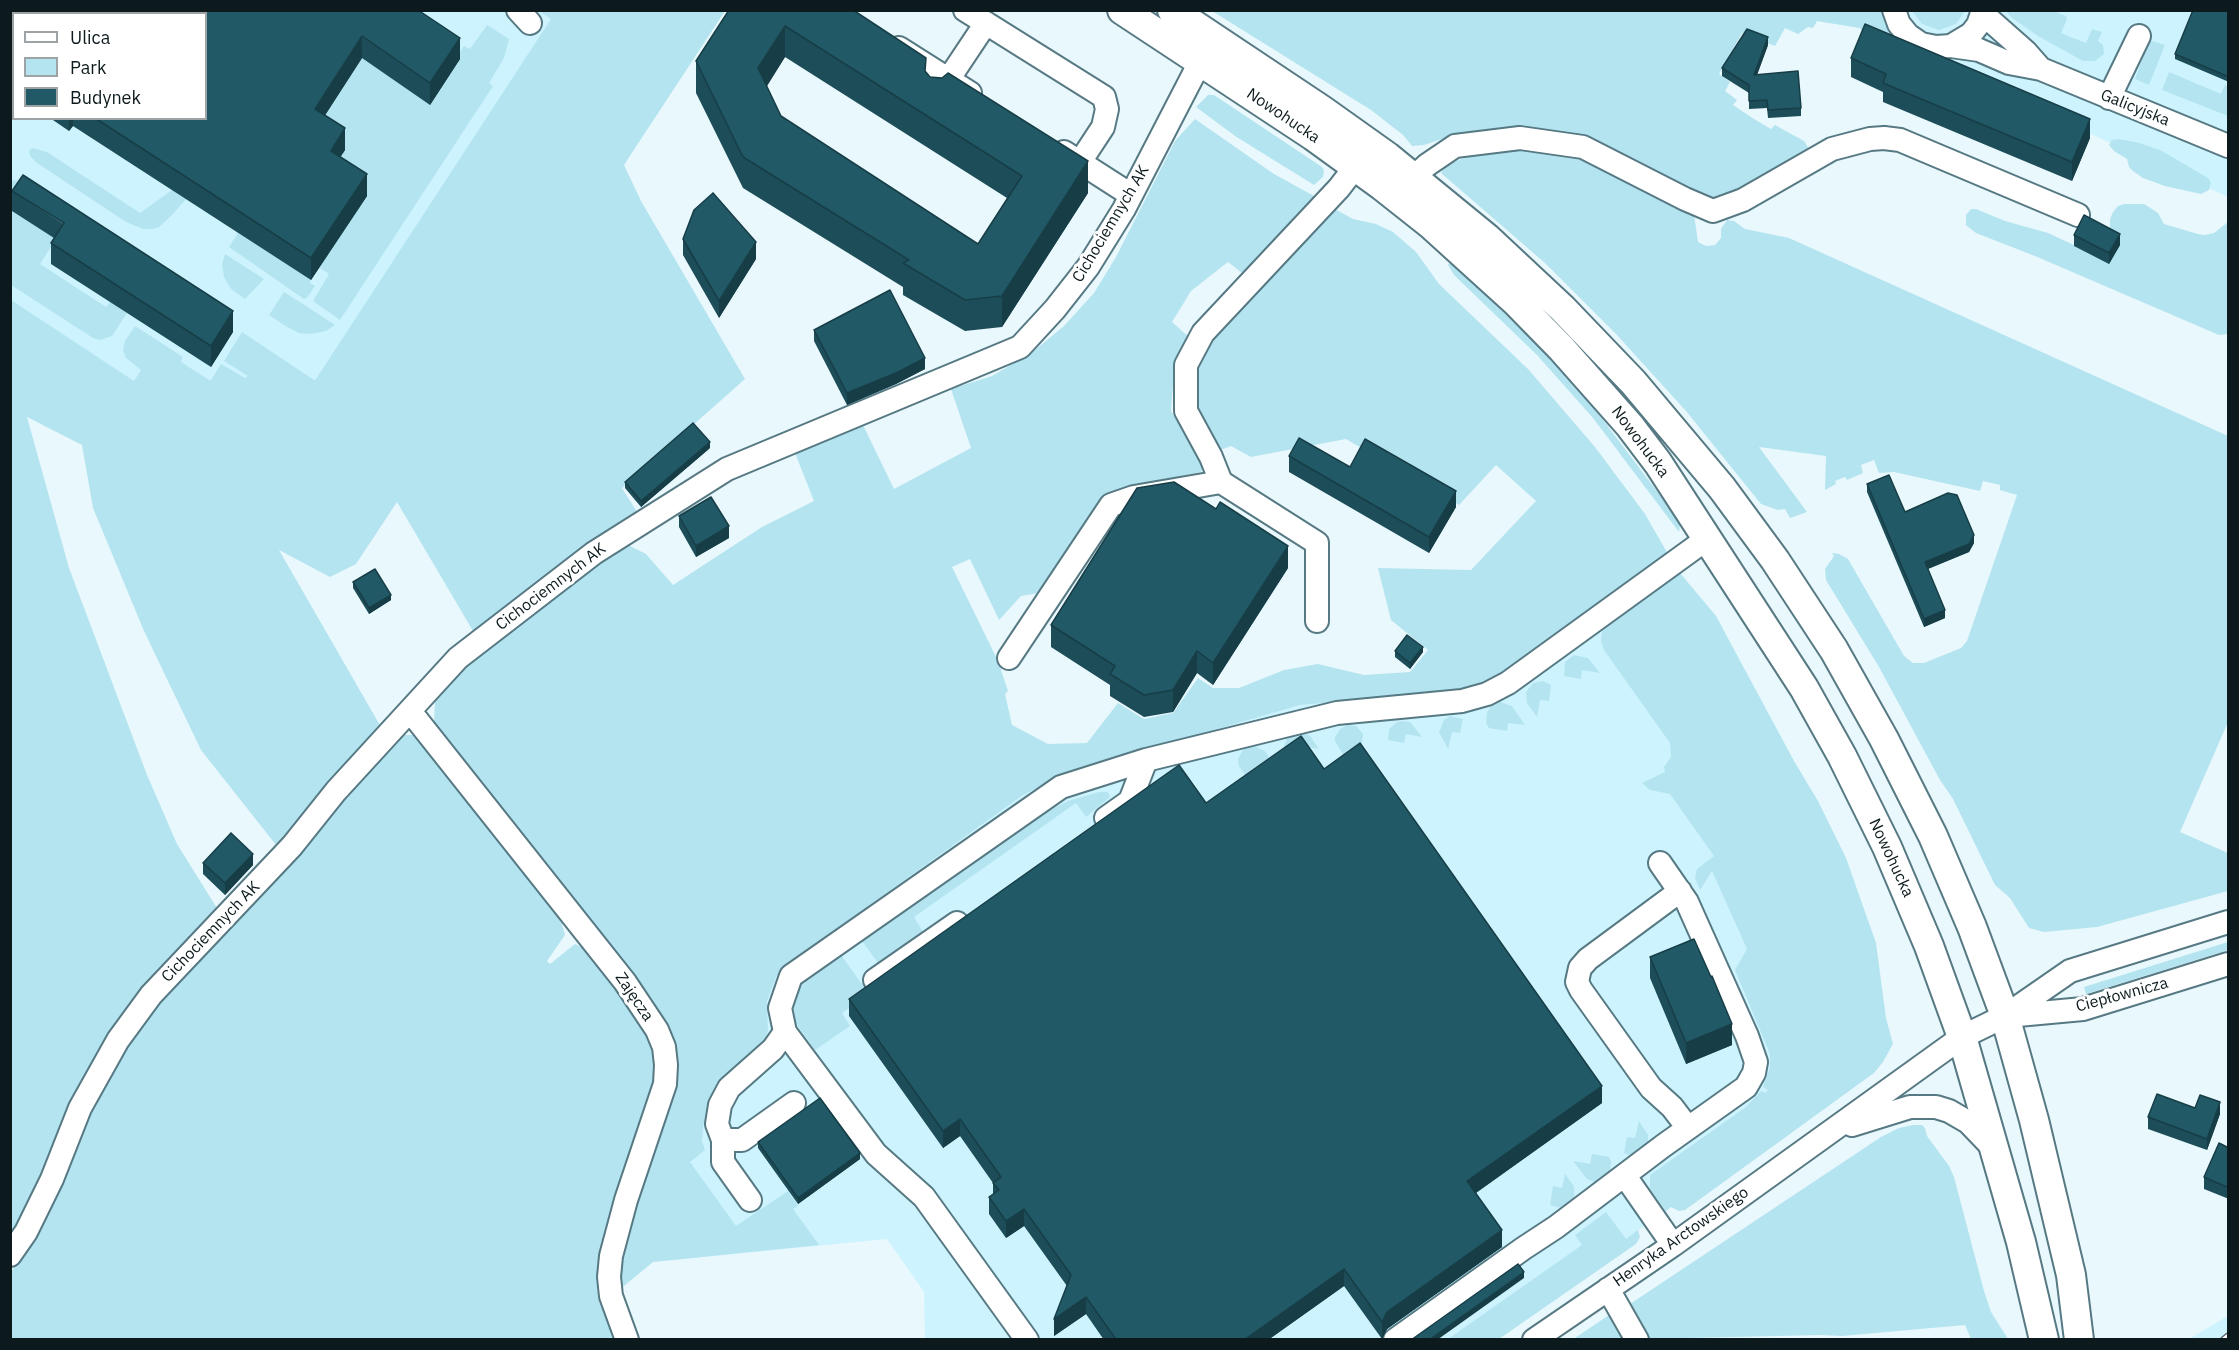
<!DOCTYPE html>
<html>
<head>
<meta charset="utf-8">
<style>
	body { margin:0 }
	#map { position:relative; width:2239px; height:1350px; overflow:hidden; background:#e9f8fc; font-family:"IBM Plex Sans",sans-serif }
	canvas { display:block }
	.frame { position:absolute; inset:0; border:12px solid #0c1a1e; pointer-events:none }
	.legend { position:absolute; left:12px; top:12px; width:195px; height:108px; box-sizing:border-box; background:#fff; border:2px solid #9ea3a5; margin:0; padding:8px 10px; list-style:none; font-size:18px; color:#0c1a1e }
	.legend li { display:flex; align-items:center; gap:12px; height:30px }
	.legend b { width:30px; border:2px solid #9ea3a5 }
</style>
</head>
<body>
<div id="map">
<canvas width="2239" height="1350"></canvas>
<div class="frame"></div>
<ul class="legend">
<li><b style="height:8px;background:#fff"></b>Ulica</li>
<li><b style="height:16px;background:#b4e4f0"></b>Park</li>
<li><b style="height:16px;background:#215966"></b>Budynek</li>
</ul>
</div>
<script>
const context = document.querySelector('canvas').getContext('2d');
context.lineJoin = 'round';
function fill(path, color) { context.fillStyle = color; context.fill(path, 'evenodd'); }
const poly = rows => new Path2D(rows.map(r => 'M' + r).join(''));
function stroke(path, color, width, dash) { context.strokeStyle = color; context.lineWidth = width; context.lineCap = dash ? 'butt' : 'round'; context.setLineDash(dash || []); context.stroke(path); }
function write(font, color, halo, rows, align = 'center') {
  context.font = font + ' "IBM Plex Sans",sans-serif'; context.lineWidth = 6; context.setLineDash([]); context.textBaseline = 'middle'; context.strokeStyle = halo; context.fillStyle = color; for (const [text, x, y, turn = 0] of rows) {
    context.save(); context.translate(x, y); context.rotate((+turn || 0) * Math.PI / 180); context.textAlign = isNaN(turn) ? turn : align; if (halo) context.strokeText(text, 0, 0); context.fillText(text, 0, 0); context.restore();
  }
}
const built = poly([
	[539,10,568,29,356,564,11,407,10,11],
	[14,14,206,14,206,118,14,118],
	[1601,11,2228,11,2228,197,1860,28,1817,21],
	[1586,591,1684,747,1833,1071,1666,1211,1483,1339,925,1339,924,1292,887,1239,653,1262,704,1094,755,984,1014,768,1303,694,1452,682],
	[2228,1316,2228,1339,2189,1339]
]);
const green = poly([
	[23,10,79,11,77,14,22,14],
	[1883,10,1885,21,1895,38,1865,36,1860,28,1817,21,1813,28,1808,27,1798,34,1785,28,1775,46,1742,33,1719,74,1730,82,1725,91,1737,100,1733,105,1754,119,1771,129,1775,125,1804,141,1809,149,1806,154,1729,198,1715,199,1698,196,1533,129,1497,129,1460,133,1424,145,1412,146,1403,135,1371,110,1212,11],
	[539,11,725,11,624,165,641,201,745,379,622,488,637,512,582,547,473,631,397,502,356,564,330,577,279,550,381,727,280,850,201,750,144,631,93,508,82,445,27,417,69,568,147,775,177,844,220,913,156,977,44,1173,11,1237,11,300,134,381,141,370,126,358,123,350,125,341,135,326,183,357,181,362,209,380,211,380,221,364,245,378,248,376,224,361,242,332,314,380,316,379,551,19],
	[1912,11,1965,11,1956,24,1939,30,1922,24],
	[2006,11,2053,11,2066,16,2067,19,2061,33,2086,43,2092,29,2102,32,2098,41,2103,45,2104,54,2095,61,2083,61,2038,36,2012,18],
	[487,25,509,39,504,58,489,83,493,86,340,320,313,301,329,274,320,268,301,153,362,58,428,101,464,46,470,49],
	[2149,40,2165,45,2149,85,2135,79],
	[2169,72,2221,94,2225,85,2228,87,2228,116,2162,90],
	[1208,95,1214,95,1322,167,1324,171,1323,177,1314,185,1235,136,1196,107],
	[1195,119,1274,174,1314,196,1242,273,1228,262,1191,291,1172,322,1190,338,1180,357,1173,385,1171,411,1205,464,1201,472,1113,491,1045,592,1021,596,999,620,970,559,952,567,998,661,1008,691,1005,694,1012,725,1048,744,1087,743,1118,703,1144,719,1173,713,1198,678,1213,688,1239,688,1284,670,1318,664,1364,675,1410,672,1428,650,1391,620,1378,568,1471,570,1536,501,1496,465,1459,505,1346,439,1251,457,1231,446,1218,451,1197,413,1196,365,1208,344,1335,209,1353,219,1376,224,1393,232,1416,252,1439,284,1528,369,1595,447,1645,514,1668,554,1525,657,1500,673,1479,683,1447,692,1300,705,1069,772,1023,795,783,967,776,977,767,1001,768,1030,765,1041,756,1052,732,1069,722,1078,712,1097,703,1127,702,1141,705,1150,690,1162,736,1226,788,1191,798,1206,793,1209,819,1245,653,1262,613,1295,666,1047,434,724,435,700,465,663,624,543,646,554,673,585,762,527,814,501,795,453,863,425,894,489,971,448,951,389,992,376,1030,354,1064,326,1094,293,1116,257,1175,141],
	[2118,139,2140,143,2162,151,2208,178,2211,182,2209,190,2201,194,2165,186,2143,178,2133,171,2129,167,2127,159,2114,151,2109,145,2112,140],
	[32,148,47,152,140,213,172,190,186,199,172,215,159,227,153,229,143,229,126,222,37,163,30,156,29,151],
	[1521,148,1580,155,1694,214,1698,242,1706,246,1715,245,1721,238,1721,229,1727,220,1734,221,1745,229,1789,238,2228,436,2228,722,2180,832,2228,853,2228,891,2097,927,2044,932,2029,928,2010,898,1995,885,1953,799,1940,780,1879,667,1826,580,1825,569,1834,556,1832,553,1839,554,1848,559,1904,656,1913,663,1924,663,1961,648,1967,641,2017,495,2000,490,2000,485,1983,481,1980,491,1894,472,1879,473,1874,460,1861,465,1863,473,1847,480,1845,477,1835,481,1836,484,1825,490,1826,456,1759,447,1807,512,1790,518,1785,509,1778,510,1761,504,1686,411,1617,335,1545,263,1441,173,1445,166,1461,159,1487,152],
	[11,180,20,181,72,214,40,264,106,307,110,302,127,313,112,336,100,340,93,338,11,285,10,207,14,209,21,198,11,188],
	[2124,204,2144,204,2158,213,2164,224,2198,234,2205,235,2214,233,2228,222,2228,334,2219,335,2035,256,1976,233,1966,225,1966,215,1971,209,1976,209,2005,221,2048,233,2089,252,2110,233,2110,219,2113,212,2118,206],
	[238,233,311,280,310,283,315,286,307,298,304,299,229,247],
	[225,254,264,279,245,299,231,289,224,277,222,264],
	[1451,261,1495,302,1559,368,1594,408,1659,494,1680,524,1679,532,1593,418,1537,355,1454,275,1448,265],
	[284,292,303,304,335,325,326,331,310,334,299,333,287,327,269,315],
	[1680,573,1716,616,1794,761,1818,801,1846,858,1876,943,1886,1018,1893,1044,1883,1062,1874,1073,1685,1210,1679,1211,1671,1207,1666,1211,1650,1189,1650,1175,1746,1107,1761,1091,1766,1093,1768,1090,1763,1087,1770,1067,1770,1054,1735,970,1747,949,1712,871,1700,890,1695,878,1697,869,1714,856,1670,794,1650,790,1642,783,1665,772,1664,767,1671,757,1670,743,1604,650,1601,641,1602,632,1608,624],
	[1574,655,1588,658,1600,673,1582,670,1581,679,1564,676,1565,662],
	[1543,681,1551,685,1549,701,1540,700,1537,717,1527,703,1526,692,1533,683],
	[1500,702,1512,706,1525,725,1508,723,1507,731,1489,728,1486,723,1487,712,1491,706],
	[1450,716,1463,719,1460,733,1452,732,1448,749,1439,732,1444,720],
	[1401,721,1410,722,1422,737,1406,734,1404,743,1388,740,1389,729,1397,722],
	[1348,725,1356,726,1363,734,1361,750,1349,765,1335,741,1335,737,1340,729],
	[1302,732,1310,736,1319,749,1301,746,1284,751,1284,746,1287,738,1291,735],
	[405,735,415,735,558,910,565,935,547,961,550,964,575,944,591,952,652,1036,659,1074,614,1216,620,1339,11,1340,11,1272,19,1259,89,1110,127,1043,160,999,395,739],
	[1254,746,1265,751,1269,757,1265,772,1253,786,1239,766,1238,759,1244,748],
	[1099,792,1108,792,1110,797,1086,817,1076,803,914,917,923,932,878,963,862,941,1035,818,1068,801],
	[2228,942,2228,950,2086,994,2084,987],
	[841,955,869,994,842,1013,850,1026,815,1050,795,1022,792,1012,793,999,802,984],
	[1639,1121,1648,1135,1648,1145,1632,1156,1624,1153,1627,1137,1635,1138],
	[1913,1125,1922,1125,1925,1128,1927,1136,1949,1166,1954,1177,1984,1291,1991,1312,2008,1339,1971,1339,1965,1325,1842,1336,1821,1335,1645,1339,1631,1315,1630,1304,1881,1137,1899,1128],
	[1592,1154,1609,1157,1611,1161,1610,1174,1597,1183,1587,1179,1573,1161,1590,1164],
	[1565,1174,1574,1186,1574,1199,1571,1203,1562,1208,1553,1206,1550,1205,1553,1186,1562,1188],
	[1606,1212,1626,1239,1638,1230,1640,1237,1636,1244,1499,1339,1448,1339,1582,1245,1575,1235],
	[1612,1313,1628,1340,1572,1340]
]);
const minor = poly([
	[518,10,530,23],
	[965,10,1104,97,1107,109,1103,127,1080,162],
	[1894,10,1899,24,1908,35,1921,44,1936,47,1951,46,1971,34,1978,25,1983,10],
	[1983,14,2026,52,2041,69],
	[1951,46,1979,50,2009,63,2041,69,2228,146],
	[899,48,970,93],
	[940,92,986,23],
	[2109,98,2139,36],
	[1064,152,1131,195],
	[1414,177,1427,165,1455,146,1520,138,1583,147,1685,199,1713,211,1743,200,1832,149,1870,139,1884,138,1900,140,2078,215],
	[1317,621,1317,543,1221,482,1211,457,1186,411,1186,365,1203,333,1339,188,1356,166],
	[1009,658,1111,505,1134,497,1221,482],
	[410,711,625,982,657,1030,664,1047,666,1065,665,1084,626,1200,611,1256,609,1277,611,1296,627,1340],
	[1106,818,1130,801,1146,760],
	[1680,891,1588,959,1580,968,1577,982,1581,990,1651,1088,1672,1107,1688,1128],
	[875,980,957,923],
	[2007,1016,2083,1009,2228,964],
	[1852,1125,1910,1107,1936,1107,1949,1111,1968,1122,1993,1148],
	[723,1140,742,1140,794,1103],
	[1625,1176,1673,1245],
	[750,1200,723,1162,723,1140,717,1124,720,1105,729,1088,773,1049,785,1032],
	[10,1255,26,1232,52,1179,80,1108,118,1040,151,995,292,846,336,791,458,658,594,553,727,469,1020,347,1055,309,1088,267,1124,209,1200,62],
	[1608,1289,1637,1340],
	[1027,1340,924,1197,876,1154,785,1032,780,1008,791,976,1061,787,1146,760,1337,713,1462,701,1487,694,1508,683,1708,538],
	[1395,1340,1524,1248,1556,1227,1663,1146,1746,1087,1754,1073,1756,1062,1747,1036,1687,902,1660,863],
	[1534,1340,1673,1245,1962,1037,2005,1016,2070,971,2228,922]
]);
const major = poly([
	[1122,10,1313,136,1382,186,1430,224,1517,303,1561,348,1630,426,1658,463,1804,688,1842,756,1887,847,1929,946,1962,1037,2021,1242,2044,1340],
	[1172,10,1322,110,1388,157,1487,238,1563,309,1633,382,1722,488,1775,560,1834,650,1884,739,1933,836,1972,927,2005,1016,2034,1120,2071,1275,2079,1340]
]);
const rail = poly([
	[2223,1340,2228,1336]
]);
const wall = poly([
	[139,10,418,10,460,59,430,105,362,58,325,115,345,150,340,157,367,196,311,280,73,126,69,131,50,118,206,118],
	[729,10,853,10,926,72,930,77,1088,193,1002,327,965,331,903,295,903,287,743,188,696,93,696,61],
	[785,57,1007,198,978,244,781,116,767,86],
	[2229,10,2229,82,2175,59,2175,54],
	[1768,45,1757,75,1801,108,1801,116,1768,118,1767,108,1749,109,1749,93,1722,76,1722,68],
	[1851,58,2090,138,2072,181,1883,102,1883,92,1851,77],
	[12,191,233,332,211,367,51,264,51,243,54,238,12,211],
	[2074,235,2120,245,2109,264,2074,246],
	[683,239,756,259,719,318,683,255],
	[814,330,925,369,896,384,847,405,814,341],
	[710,448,641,507,625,488,625,482],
	[1289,456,1456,507,1429,553,1289,472],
	[1867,484,1905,512,1974,543,1969,552,1928,569,1945,618,1924,627,1867,492],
	[679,516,729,538,696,557,679,527],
	[1288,568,1213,685,1197,673,1173,712,1144,717,1110,696,1110,685,1051,647,1051,625],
	[353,582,391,600,369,614,353,588],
	[1395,651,1423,652,1410,669,1395,657],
	[1324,769,1602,1103,1476,1193,1502,1247,1387,1329,1382,1339,1344,1286,1268,1340,1104,1340,1086,1314,1054,1336,1067,1286,1024,1226,1006,1238,989,1214,989,1197,993,1194,993,1183,960,1136,943,1148,849,1016,849,999,1206,803],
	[203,863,253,865,225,895,203,874],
	[1650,957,1711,977,1732,1045,1686,1064,1650,978],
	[2195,1108,2220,1114,2207,1150,2148,1129,2148,1117],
	[758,1142,860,1159,798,1204,758,1148],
	[2229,1148,2229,1199,2204,1189,2204,1177]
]);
const shadedWall = poly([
	[10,10,23,10,21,14,14,14,14,26,10,30],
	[785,26,785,57,758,100,758,68],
	[362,36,362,58,315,131,315,109],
	[1768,37,1768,45,1754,83,1754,75],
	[460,38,460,59,430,105,430,83],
	[69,118,73,118,73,126,69,131],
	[2090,119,2090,138,2072,181,2072,162],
	[345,128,345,150,331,172,331,151],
	[1088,161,1088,193,1002,327,1002,296],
	[367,174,367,196,311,280,311,258],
	[2120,234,2120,245,2109,264,2109,253],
	[756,242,756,259,719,318,719,301],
	[233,311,233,332,211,367,211,346],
	[925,358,925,369,896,384,847,405,847,393],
	[710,442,710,448,641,507,641,501],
	[1456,491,1456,507,1429,553,1429,537],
	[729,526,729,538,696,557,696,546],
	[1974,535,1974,543,1969,552,1925,570,1925,562],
	[1288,546,1288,568,1213,685,1213,663],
	[391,595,391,600,369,614,369,608],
	[1945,610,1945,618,1924,627,1924,619],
	[1423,647,1423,652,1410,669,1410,663],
	[1197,651,1197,673,1173,712,1173,690],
	[253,854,253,865,225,895,225,883],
	[1732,1024,1732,1045,1686,1064,1686,1043],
	[1602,1086,1602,1103,1467,1199,1467,1181],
	[2220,1102,2220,1114,2207,1150,2207,1139],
	[960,1119,960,1136,943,1148,943,1131],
	[860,1153,860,1159,798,1204,798,1198],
	[1024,1209,1024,1226,1006,1238,1006,1221],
	[1502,1230,1502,1247,1387,1329,1382,1339,1382,1322,1387,1312],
	[1344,1269,1344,1286,1268,1340,1244,1340],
	[1524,1272,1524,1278,1437,1340,1429,1340],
	[1086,1297,1086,1314,1054,1336,1054,1319]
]);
const building = poly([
	[139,10,418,10,460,38,430,83,362,36,315,109,345,128,331,151,367,174,311,258,95,118,206,118,206,14,137,14,139,10],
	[729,10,853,10,926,58,925,71,930,77,942,78,948,73,1088,161,1002,296,965,300,903,263,909,260,743,157,696,61,729,10],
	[785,26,1022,176,978,244,781,116,758,68,785,26],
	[2193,10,2229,10,2229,77,2175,54,2193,10],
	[1865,24,2090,119,2072,162,1883,83,1886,74,1851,58,1865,24],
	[1747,29,1768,37,1754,75,1798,71,1801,108,1768,110,1767,100,1749,101,1749,85,1722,68,1747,29],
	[23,175,233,311,211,346,51,243,64,223,12,191,23,175],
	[713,193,756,242,719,301,683,239,694,210,713,193],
	[2084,215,2120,234,2109,253,2074,235,2084,215],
	[890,290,925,358,896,373,847,393,814,330,890,290],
	[693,423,710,442,641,501,625,482,693,423],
	[1299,438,1350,467,1365,439,1456,491,1429,537,1289,456,1299,438],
	[1889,475,1905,512,1948,493,1957,495,1974,535,1969,544,1925,562,1945,610,1924,619,1867,484,1889,475],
	[1174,482,1216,509,1220,502,1288,546,1213,663,1197,651,1173,690,1144,695,1110,674,1115,666,1051,625,1137,488,1174,482],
	[711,497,729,526,696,546,679,516,711,497],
	[375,569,391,595,369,608,353,582,375,569],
	[1407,635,1423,647,1410,663,1395,651,1407,635],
	[1301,736,1324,769,1360,743,1602,1086,1467,1181,1502,1230,1387,1312,1382,1322,1344,1269,1244,1340,1114,1340,1115,1338,1086,1297,1054,1319,1071,1275,1024,1209,1006,1221,989,1197,999,1190,993,1183,1001,1177,960,1119,943,1131,849,999,1179,765,1206,803,1301,736],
	[231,833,253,854,225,883,203,863,231,833],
	[1694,939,1711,977,1712,976,1732,1024,1686,1043,1650,957,1694,939],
	[2157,1094,2195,1108,2200,1095,2220,1102,2207,1139,2148,1117,2157,1094],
	[820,1098,860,1153,798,1198,758,1142,820,1098],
	[2219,1143,2229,1148,2229,1188,2204,1177,2219,1143],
	[1518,1264,1524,1272,1429,1340,1411,1340,1518,1264]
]);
const streetNames = [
	["Galicyjska",2135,108,22],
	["Nowohucka",1283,116,34],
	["Cichociemnych AK",1111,224,-59],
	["Nowohucka",1640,442,53],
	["Cichociemnych AK",551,587,-37],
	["Nowohucka",1891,858,65],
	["Cichociemnych AK",211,932,-46],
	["Ciepłownicza",2122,995,-15],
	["Zajęcza",634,997,56],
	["Henryka Arctowskiego",1681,1237,-35]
];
fill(built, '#cdf4fe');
fill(green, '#b4e4f0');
stroke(minor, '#567983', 26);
stroke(major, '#567983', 32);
stroke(minor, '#fff', 22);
stroke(major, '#fff', 28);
stroke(rail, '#505f63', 7);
stroke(rail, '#fff', 4.5, [14]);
fill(wall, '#1c4d58');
fill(shadedWall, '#173e47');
fill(building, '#215966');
stroke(building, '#173e47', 1.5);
write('16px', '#0c1a1e', '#fff', streetNames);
</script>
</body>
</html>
